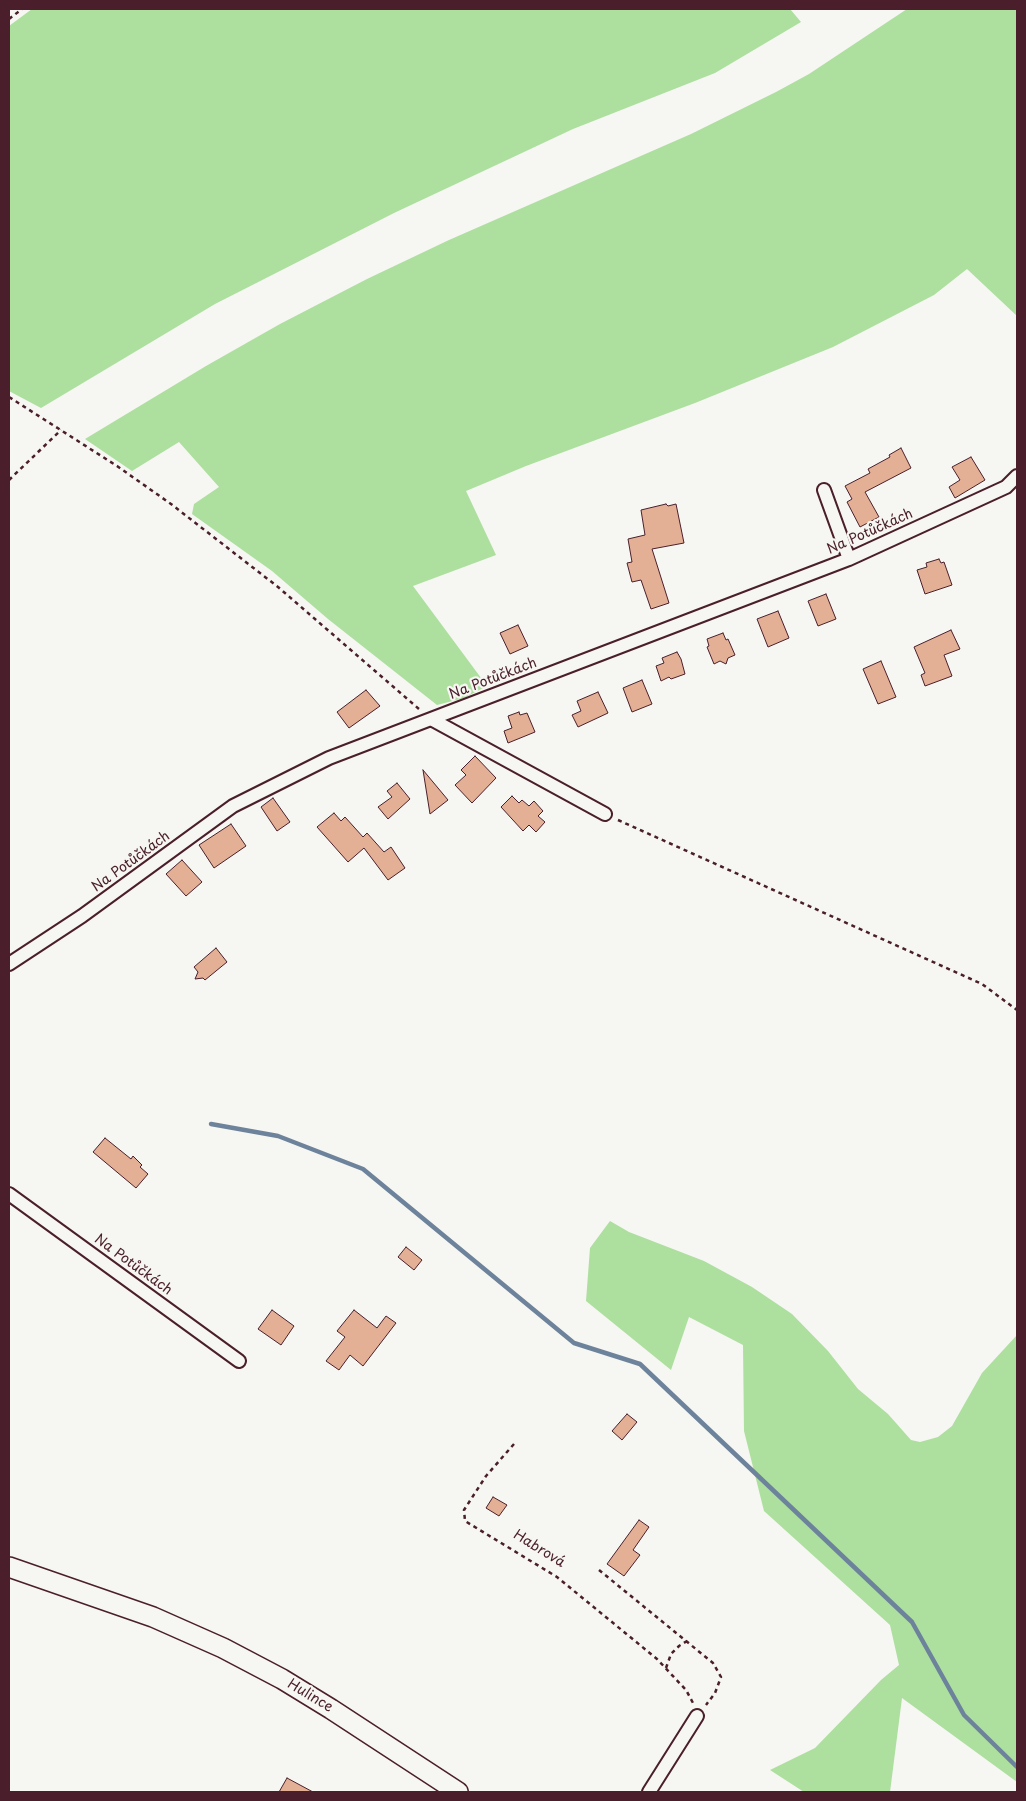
<!DOCTYPE html>
<html>
<head>
<meta charset="utf-8">
<style>
	body { margin:0 }
	#map { position:relative; width:1026px; height:1801px; overflow:hidden; background:#f6f6f2; font-family:"Playpen Sans",sans-serif }
	canvas { display:block }
	.frame { position:absolute; inset:0; border:10px solid #4a1f2b; pointer-events:none }
</style>
</head>
<body>
<div id="map">
<canvas width="1026" height="1801"></canvas>
<div class="frame"></div>
</div>
<script>
const context = document.querySelector('canvas').getContext('2d');
context.lineJoin = 'round';
function fill(path, color) { context.fillStyle = color; context.fill(path, 'evenodd'); }
const poly = rows => new Path2D(rows.map(r => 'M' + r).join(''));
function stroke(path, color, width, dash) { context.strokeStyle = color; context.lineWidth = width; context.lineCap = dash ? 'butt' : 'round'; context.setLineDash(dash || []); context.stroke(path); }
function write(font, color, halo, rows, align = 'center') {
  context.font = font + ' "Playpen Sans",sans-serif'; context.lineWidth = 4.5; context.setLineDash([]); context.textBaseline = 'middle'; context.strokeStyle = halo; context.fillStyle = color; for (const [text, x, y, turn = 0] of rows) {
    context.save(); context.translate(x, y); context.rotate((+turn || 0) * Math.PI / 180); context.textAlign = isNaN(turn) ? turn : align; if (halo) context.strokeText(text, 0, 0); context.fillText(text, 0, 0); context.restore();
  }
}
const green = poly([
	[32,9,790,9,801,22,715,73,573,129,394,213,215,304,41,408,9,391,9,26],
	[907,9,1017,9,1017,316,967,269,934,295,833,347,695,403,526,466,466,491,496,555,413,586,487,686,464,698,437,705,328,619,272,571,192,514,194,504,219,487,179,442,132,471,85,439,206,366,280,324,367,279,449,240,691,134,776,92,809,74],
	[610,1221,629,1232,704,1261,752,1287,792,1314,828,1351,858,1389,888,1414,911,1440,920,1442,938,1437,952,1426,982,1373,1017,1335,1017,1782,902,1698,890,1792,804,1792,770,1770,815,1748,881,1680,899,1665,890,1625,764,1511,744,1431,743,1345,689,1317,671,1370,586,1301,590,1248]
]);
const stream = poly([
	[211,1124,278,1136,363,1169,574,1343,640,1364,912,1622,964,1715,1017,1767]
]);
const building = poly([
	[901,448,911,468,865,492,879,517,860,527,847,502,852,499,845,486,870,473,868,469,890,457,889,455,901,448],
	[971,457,985,480,955,498,949,487,960,480,952,467,971,457],
	[666,504,668,506,676,504,684,543,652,549,669,603,651,609,641,580,632,582,627,563,632,562,628,539,645,535,641,510,666,504],
	[939,559,941,563,944,562,952,585,925,594,917,570,927,567,926,563,939,559],
	[826,594,836,619,818,626,808,601,826,594],
	[778,611,789,638,768,647,757,619,778,611],
	[518,625,528,646,510,654,500,633,518,625],
	[951,630,960,649,944,655,952,676,925,686,921,675,925,673,914,647,951,630],
	[723,633,726,640,728,639,735,655,728,658,726,664,720,661,714,664,707,647,709,646,707,639,723,633],
	[677,652,681,659,685,674,671,679,669,677,661,681,656,666,664,663,662,658,677,652],
	[881,661,896,697,878,704,863,669,881,661],
	[642,680,652,704,632,712,623,688,642,680],
	[366,690,380,706,349,728,337,712,366,690],
	[598,692,608,713,578,727,572,715,581,711,577,701,598,692],
	[519,712,520,715,527,713,535,732,508,743,504,731,512,728,508,716,519,712],
	[475,756,496,778,472,803,455,785,466,775,461,770,475,756],
	[423,770,448,800,430,814,423,770],
	[397,783,410,799,388,819,378,807,392,797,387,791,397,783],
	[512,796,519,803,522,800,529,806,534,801,543,811,538,816,545,822,536,832,529,825,523,831,501,807,512,796],
	[273,798,290,822,277,831,261,807,273,798],
	[334,813,341,821,345,817,363,837,367,833,384,852,391,847,405,868,388,880,364,848,348,862,317,827,334,813],
	[231,824,246,846,214,868,199,845,231,824],
	[182,860,202,882,186,896,166,874,182,860],
	[216,948,227,962,205,980,203,978,195,979,198,972,194,967,216,948],
	[105,1138,131,1159,133,1156,142,1165,140,1167,148,1174,136,1188,93,1152,105,1138],
	[406,1247,422,1260,414,1270,398,1257,406,1247],
	[272,1310,294,1326,281,1345,258,1329,272,1310],
	[354,1310,377,1328,386,1316,396,1323,363,1366,350,1355,339,1370,326,1361,345,1337,337,1331,354,1310],
	[627,1414,637,1422,622,1440,612,1431,627,1414],
	[493,1497,507,1505,499,1516,486,1508,493,1497],
	[639,1520,649,1527,633,1550,640,1555,624,1576,607,1564,639,1520],
	[287,1778,313,1792,279,1792,287,1778]
]);
const path = poly([
	[9,19,22,9],
	[9,397,117,466,171,504,278,587,419,709],
	[9,480,61,430],
	[618,820,982,984,1017,1010],
	[514,1444,486,1476,464,1510,465,1521,557,1577,657,1659,686,1690,693,1703],
	[599,1570,713,1663,721,1677,715,1693,706,1705],
	[666,1668,671,1654,679,1646,687,1641]
]);
const street = poly([
	[824,490,849,559],
	[431,719,605,814],
	[9,964,82,916,233,806,329,758,849,559,1006,487,1017,476],
	[9,1194,239,1361],
	[649,1792,697,1716]
]);
const primary = poly([
	[9,1567,153,1617,223,1648,282,1679,331,1709,458,1792]
]);
const streetNames = [
	["Na Potůčkách",870,532,-24],
	["Na Potůčkách",493,679,-21],
	["Na Potůčkách",131,862,-36],
	["Na Potůčkách",133,1265,36],
	["Habrová",539,1549,32],
	["Hulince",310,1696,31]
];
fill(green, '#addf9f');
stroke(stream, '#6d839b', 4.5);
fill(building, '#e3b096');
stroke(building, '#4a1f2b', 1);
stroke(street, '#4a1f2b', 16);
stroke(primary, '#4a1f2b', 22);
stroke(path, '#4a1f2b', 2.5, [4, 4]);
stroke(street, '#f6f6f2', 12);
stroke(primary, '#f6f6f2', 19);
write('14px', '#4a1f2b', '#f6f6f2', streetNames);
</script>
</body>
</html>
